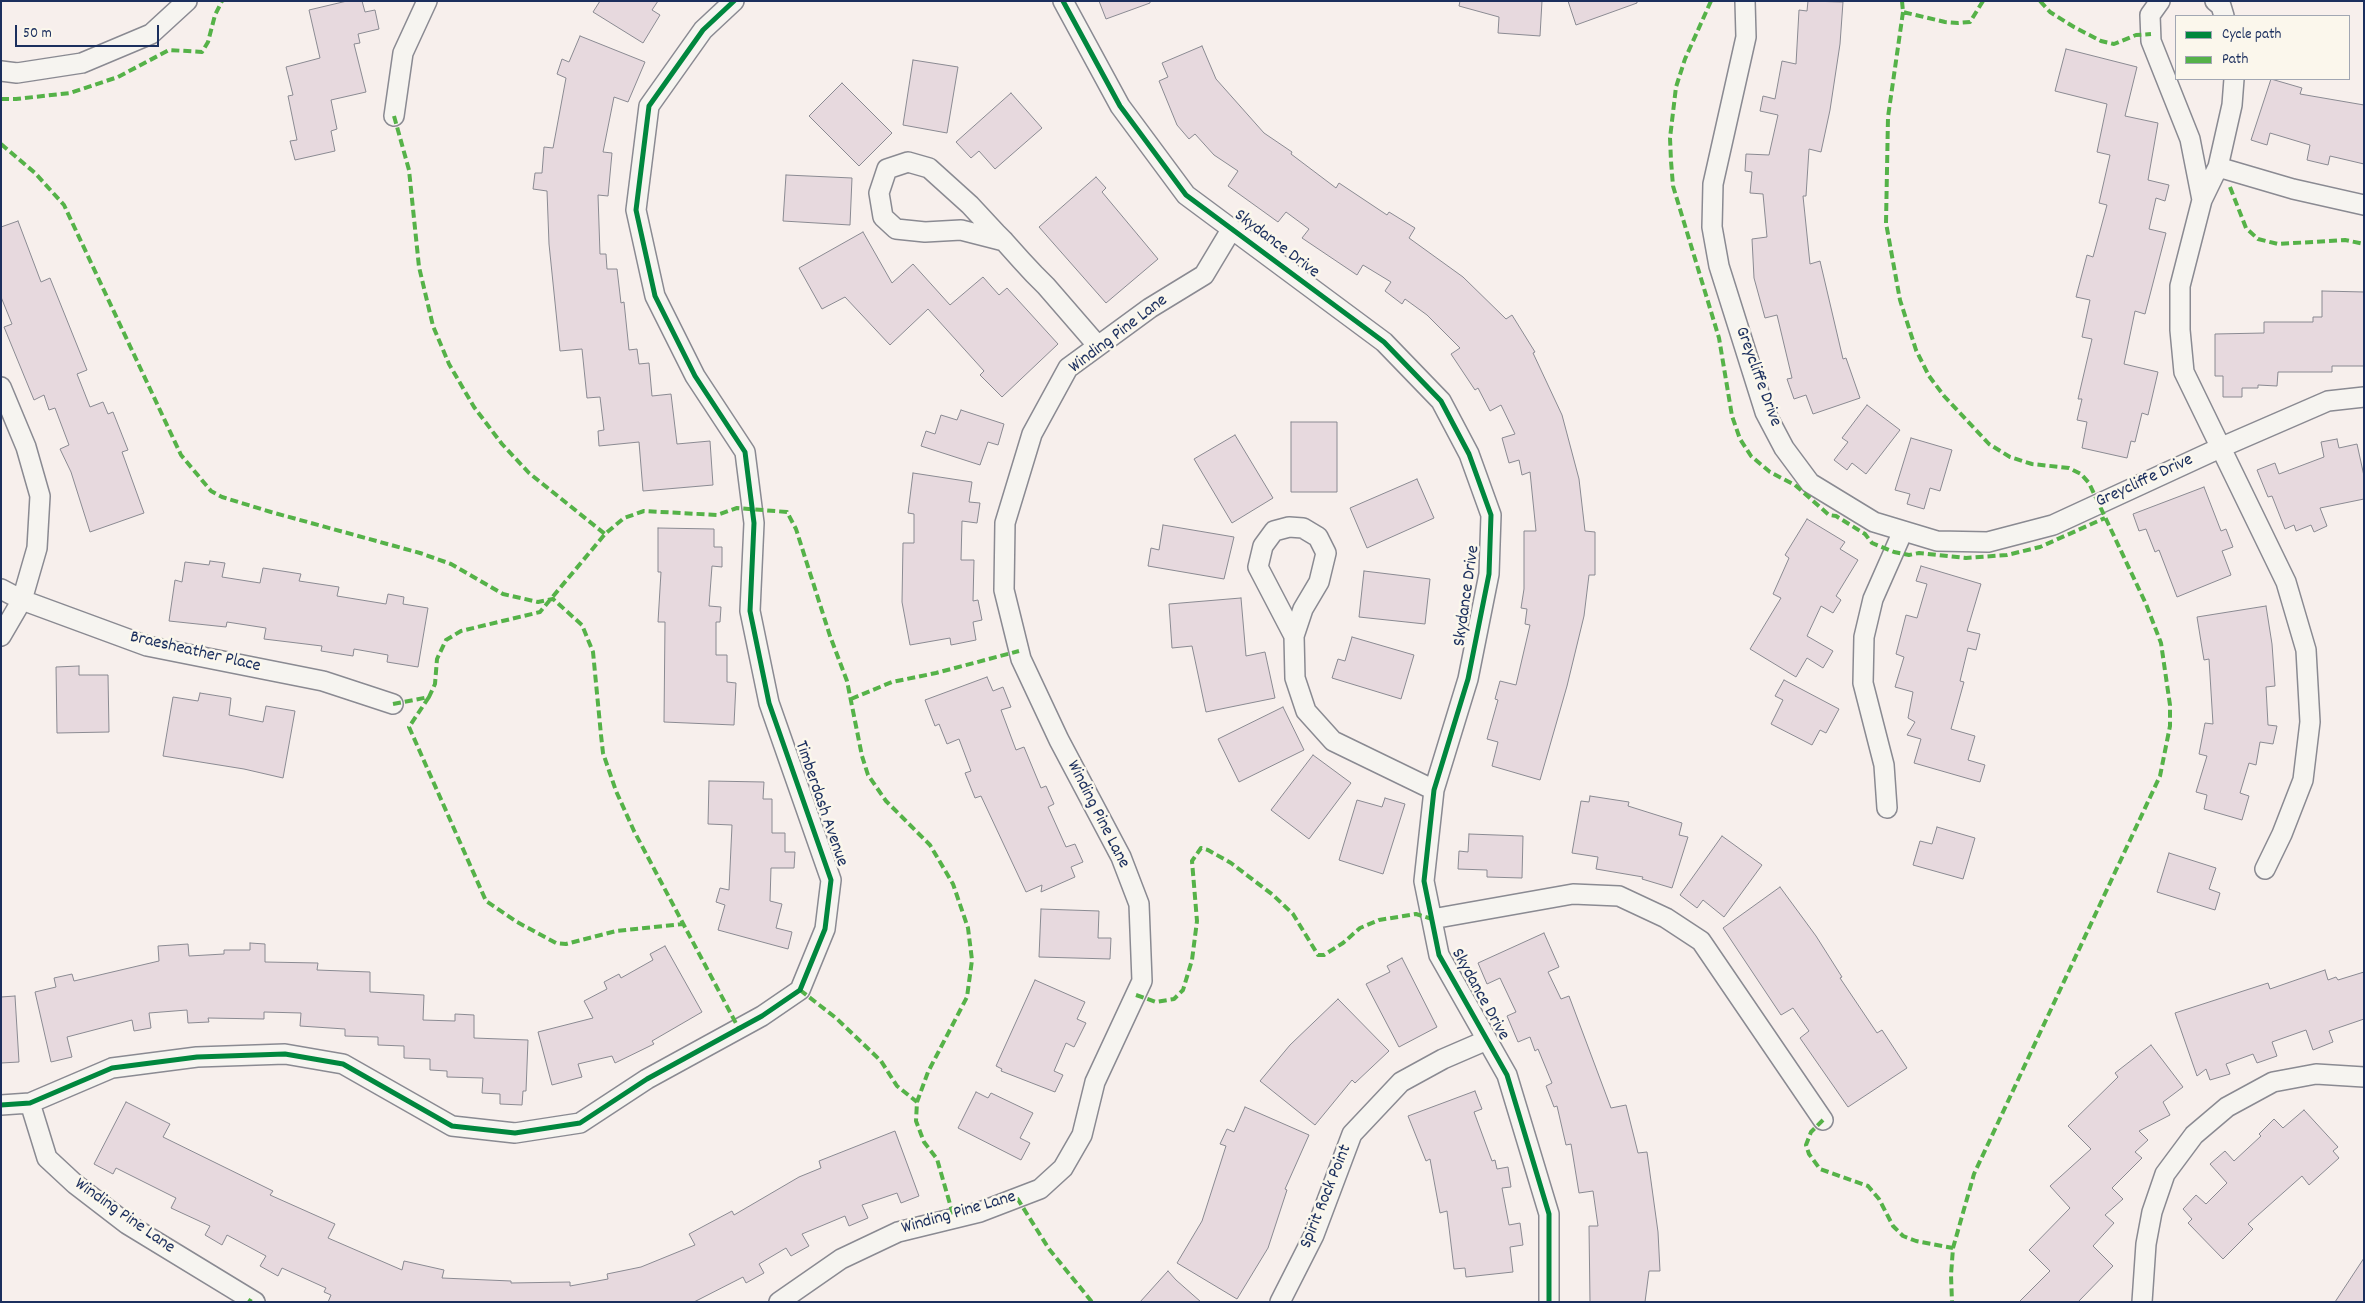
<!DOCTYPE html>
<html>
<head>
<meta charset="utf-8">
<style>
	body { margin:0 }
	#map { position:relative; width:2365px; height:1303px; overflow:hidden; background:#f7efec; font-family:Dekko,sans-serif }
	canvas { display:block }
	.frame { position:absolute; inset:0; border:2px solid #1b2f5e; pointer-events:none }
	.legend { position:absolute; left:2175px; top:15px; width:175px; height:65px; box-sizing:border-box; background:#fbf7ec; border:1px solid #a1a7b3; margin:0; padding:6px 9px; list-style:none; font-size:15px; color:#1b2f5e }
	.legend li { display:flex; align-items:center; gap:10px; height:25px }
	.legend b { width:25px; border:1px solid #a1a7b3 }
	.scale { position:absolute; left:15px; top:25px; width:144px; height:22px; box-sizing:border-box; border:2px solid #1b2f5e; border-top:0; padding-left:6px; font-size:15px; line-height:18px; white-space:nowrap; color:#1b2f5e; -webkit-text-stroke:4px #fbf7ec; paint-order:stroke }
</style>
</head>
<body>
<div id="map">
<canvas width="2365" height="1303"></canvas>
<div class="frame"></div>
<ul class="legend">
<li><b style="height:6px;background:#00873e"></b>Cycle path</li>
<li><b style="height:6px;background:#55b248"></b>Path</li>
</ul>
<div class="scale">50 m</div>
</div>
<script>
const context = document.querySelector('canvas').getContext('2d');
context.lineJoin = 'round';
function fill(path, color) { context.fillStyle = color; context.fill(path, 'evenodd'); }
const poly = rows => new Path2D(rows.map(r => 'M' + r).join(''));
function stroke(path, color, width, dash) { context.strokeStyle = color; context.lineWidth = width; context.lineCap = dash ? 'butt' : 'round'; context.setLineDash(dash || []); context.stroke(path); }
function write(font, color, halo, rows, align = 'center') {
  context.font = font + ' Dekko,sans-serif'; context.lineWidth = 5; context.setLineDash([]); context.textBaseline = 'middle'; context.strokeStyle = halo; context.fillStyle = color; for (const [text, x, y, turn = 0] of rows) {
    context.save(); context.translate(x, y); context.rotate((+turn || 0) * Math.PI / 180); context.textAlign = isNaN(turn) ? turn : align; if (halo) context.strokeText(text, 0, 0); context.fillText(text, 0, 0); context.restore();
  }
}
const building = poly([
	[347,1,362,1,365,12,375,10,379,29,358,34,360,43,354,44,366,92,331,100,337,129,331,131,335,151,295,160,290,141,297,140,288,96,293,95,286,67,320,58,309,10,347,1],
	[600,1,658,1,652,10,660,15,643,43,593,12,600,1],
	[1099,1,1150,1,1150,3,1106,19,1099,1],
	[1460,1,1542,1,1540,36,1498,33,1499,17,1459,6,1460,1],
	[1568,1,1637,1,1637,3,1576,25,1568,1],
	[1808,1,1843,2,1840,44,1830,110,1821,152,1809,149,1806,196,1803,196,1810,264,1820,261,1843,359,1846,358,1860,398,1813,414,1806,395,1794,399,1787,379,1792,378,1777,315,1765,318,1754,278,1752,239,1767,237,1763,194,1750,193,1752,172,1745,171,1746,154,1769,155,1778,115,1760,111,1763,96,1775,99,1782,61,1796,64,1799,10,1807,11,1808,1],
	[580,36,645,62,628,102,614,97,603,152,612,153,608,196,598,195,600,254,606,254,607,269,617,269,621,303,624,302,629,350,637,349,639,364,649,363,652,396,671,394,677,444,710,441,713,485,643,491,639,442,599,446,598,431,604,430,600,397,587,398,582,349,560,351,549,244,547,191,533,189,535,173,542,173,544,147,553,148,566,78,557,74,562,59,569,62,580,36],
	[1202,46,1216,79,1264,133,1292,152,1291,154,1336,188,1339,183,1387,215,1389,212,1415,228,1409,238,1463,277,1506,319,1512,315,1535,352,1533,353,1562,415,1579,479,1585,531,1595,532,1595,575,1589,575,1584,616,1567,686,1540,780,1492,766,1498,742,1487,739,1498,700,1495,699,1500,681,1516,685,1530,625,1525,624,1527,609,1521,608,1524,589,1524,531,1536,531,1530,472,1522,475,1519,460,1509,463,1502,438,1515,434,1501,405,1490,411,1478,388,1475,390,1451,354,1460,348,1427,315,1405,299,1402,304,1385,291,1391,282,1363,265,1357,275,1302,238,1309,229,1286,212,1278,222,1228,186,1238,171,1214,155,1195,134,1189,139,1177,125,1159,81,1168,77,1162,63,1202,46],
	[2066,49,2137,67,2125,116,2158,123,2148,180,2169,185,2165,201,2156,198,2149,229,2166,233,2145,314,2135,311,2124,364,2158,372,2148,415,2142,413,2135,442,2131,441,2127,458,2082,448,2087,422,2077,420,2082,399,2078,399,2092,339,2082,337,2090,300,2076,297,2087,255,2093,257,2107,205,2099,203,2110,155,2097,152,2107,104,2055,91,2066,49],
	[913,60,958,67,947,133,903,125,913,60],
	[2271,79,2302,88,2300,94,2364,105,2364,164,2330,156,2328,165,2307,160,2310,145,2270,133,2267,145,2251,140,2271,79],
	[842,83,892,133,859,166,809,116,842,83],
	[1011,93,1042,128,995,169,979,151,971,158,956,142,1011,93],
	[786,175,852,178,850,225,783,221,786,175],
	[1096,177,1106,188,1102,192,1158,259,1106,303,1039,227,1096,177],
	[18,221,41,282,50,278,87,370,77,374,90,407,103,402,108,414,113,412,128,450,122,452,144,513,90,532,71,472,60,449,69,445,55,408,49,410,44,395,34,400,4,327,12,324,1,297,1,227,18,221],
	[863,232,892,283,913,264,950,305,983,277,999,295,1007,288,1058,344,1002,397,980,375,984,371,928,309,890,345,845,297,822,309,799,268,863,232],
	[2322,291,2364,292,2364,366,2332,366,2332,372,2278,372,2277,386,2258,385,2258,388,2242,388,2242,397,2223,397,2223,376,2215,376,2215,334,2264,333,2264,322,2313,322,2313,317,2322,317,2322,291],
	[1867,405,1900,430,1866,474,1852,463,1847,470,1834,460,1848,442,1842,438,1867,405],
	[961,410,1004,424,998,445,988,442,980,465,921,446,926,431,935,434,941,415,957,420,961,410],
	[1291,422,1337,422,1337,492,1291,492,1291,422],
	[1235,435,1273,498,1232,523,1194,459,1235,435],
	[1911,438,1952,450,1940,491,1930,488,1924,509,1907,504,1910,494,1895,490,1911,438],
	[2337,439,2339,448,2357,444,2364,476,2364,499,2320,508,2327,526,2314,532,2311,525,2296,531,2294,525,2285,529,2272,496,2268,497,2257,470,2275,463,2279,474,2324,457,2321,442,2337,439],
	[913,473,972,482,969,502,980,503,977,523,962,521,961,560,974,560,973,601,978,600,982,620,973,622,976,640,951,645,950,638,910,645,902,602,903,543,914,543,914,514,908,513,913,473],
	[1417,479,1434,518,1367,548,1350,508,1417,479],
	[2204,487,2221,531,2226,529,2233,547,2222,551,2231,575,2177,597,2159,550,2155,552,2146,529,2139,531,2133,514,2204,487],
	[1807,519,1845,542,1840,549,1858,560,1836,596,1841,600,1833,613,1821,606,1807,636,1833,651,1823,668,1807,658,1796,677,1750,649,1781,598,1773,594,1789,558,1785,555,1807,519],
	[1163,525,1234,537,1224,579,1148,566,1151,548,1159,550,1163,525],
	[658,528,714,529,714,547,722,547,722,567,712,566,709,606,721,607,720,622,716,622,716,655,727,655,727,682,736,683,734,725,664,722,665,622,658,622,661,572,658,572,658,528],
	[210,561,225,563,222,577,260,583,263,568,301,574,299,581,339,587,337,596,386,604,388,594,404,597,403,604,428,608,418,667,387,662,388,655,354,649,353,656,321,651,322,646,264,639,266,628,227,622,226,627,169,621,175,580,182,582,185,562,209,565,210,561],
	[1921,566,1981,584,1967,631,1980,634,1976,650,1968,648,1960,681,1964,682,1951,729,1975,736,1968,760,1985,765,1980,782,1914,763,1921,739,1907,735,1915,722,1908,718,1913,692,1895,687,1904,657,1896,654,1906,615,1917,618,1927,584,1916,581,1921,566],
	[1364,571,1430,579,1425,624,1359,617,1364,571],
	[1241,598,1246,656,1265,652,1275,698,1206,712,1192,646,1172,648,1169,604,1241,598],
	[2266,606,2272,644,2275,686,2266,687,2268,725,2277,726,2273,744,2260,742,2256,765,2249,763,2240,793,2249,796,2242,820,2204,809,2207,795,2196,792,2207,756,2199,754,2205,723,2213,724,2209,659,2204,660,2197,617,2266,606],
	[1352,637,1414,655,1401,699,1332,678,1338,659,1345,661,1352,637],
	[79,666,79,675,108,675,109,732,57,733,56,667,79,666],
	[987,677,993,691,1003,687,1011,707,1001,710,1016,750,1024,747,1041,788,1046,786,1054,804,1048,807,1066,847,1075,844,1083,862,1071,867,1075,877,1041,892,1042,885,1026,892,981,796,975,798,965,773,971,771,959,739,947,744,939,724,935,726,925,700,987,677],
	[1784,680,1839,709,1826,733,1820,730,1812,745,1771,724,1783,700,1775,696,1784,680],
	[200,693,231,698,229,715,263,722,266,706,295,711,283,778,244,769,163,756,173,697,198,701,200,693],
	[1283,707,1304,750,1239,782,1218,739,1283,707],
	[1313,755,1351,783,1309,839,1271,810,1313,755],
	[709,781,764,782,763,799,772,799,772,833,785,833,785,852,795,852,794,868,771,868,770,901,782,904,776,928,792,932,788,949,718,930,725,905,716,902,720,888,729,890,732,825,708,824,709,781],
	[1590,796,1629,802,1628,806,1682,823,1679,835,1688,837,1672,888,1642,879,1643,877,1596,869,1598,857,1572,853,1581,801,1589,802,1590,796],
	[1385,798,1405,804,1383,874,1339,860,1357,800,1382,807,1385,798],
	[1937,827,1975,838,1963,879,1913,865,1920,841,1932,844,1937,827],
	[1469,834,1523,836,1522,878,1487,877,1487,870,1458,869,1459,851,1468,852,1469,834],
	[1722,836,1762,865,1724,917,1703,900,1697,908,1680,895,1722,836],
	[2169,853,2216,868,2209,889,2220,893,2215,910,2157,892,2169,853],
	[1780,887,1816,936,1842,977,1840,978,1877,1033,1882,1030,1907,1068,1848,1107,1800,1038,1809,1031,1793,1008,1781,1015,1723,928,1780,887],
	[1041,909,1099,911,1098,938,1111,938,1110,959,1039,957,1041,909],
	[1544,933,1559,967,1548,972,1561,999,1569,996,1611,1108,1626,1105,1638,1153,1647,1152,1658,1232,1660,1271,1649,1271,1645,1302,1590,1302,1589,1226,1598,1226,1593,1191,1579,1193,1571,1144,1566,1145,1557,1106,1554,1107,1546,1086,1552,1083,1538,1049,1535,1051,1530,1037,1518,1042,1507,1016,1516,1012,1500,978,1487,984,1478,963,1544,933],
	[250,943,265,944,265,962,318,963,317,970,370,972,370,992,424,995,423,1020,455,1021,455,1014,474,1015,474,1038,528,1040,526,1091,523,1091,522,1105,500,1104,500,1094,482,1093,483,1078,447,1077,447,1071,430,1070,430,1059,404,1058,404,1046,378,1045,378,1037,345,1036,345,1029,300,1026,301,1013,264,1012,264,1019,208,1018,209,1022,188,1023,187,1010,149,1013,151,1028,134,1031,132,1020,67,1037,72,1057,51,1062,35,992,56,987,54,978,72,974,74,981,159,961,158,946,188,944,189,956,224,954,224,950,250,950,250,943],
	[665,946,702,1012,652,1041,654,1044,615,1063,612,1056,578,1064,582,1077,552,1085,538,1032,593,1018,584,1001,607,989,604,982,619,974,621,978,653,960,650,954,665,946],
	[1402,958,1437,1027,1399,1047,1366,984,1390,972,1387,966,1402,958],
	[2325,970,2328,980,2336,977,2338,980,2364,972,2364,1019,2329,1031,2333,1042,2313,1050,2306,1030,2272,1042,2277,1056,2257,1063,2253,1054,2226,1064,2230,1074,2210,1080,2206,1069,2197,1076,2175,1013,2268,983,2270,989,2325,970],
	[1035,980,1085,1002,1077,1019,1086,1023,1074,1047,1066,1043,1054,1071,1063,1075,1055,1092,1001,1071,1002,1069,996,1066,1035,980],
	[15,996,19,1062,1,1063,1,997,15,996],
	[1338,999,1389,1051,1355,1083,1352,1080,1315,1125,1260,1081,1290,1045,1338,999],
	[2151,1045,2183,1087,2163,1102,2170,1115,2139,1131,2148,1140,2135,1152,2142,1158,2112,1188,2123,1199,2105,1215,2114,1223,2093,1246,2113,1266,2078,1302,2019,1302,2050,1271,2029,1250,2070,1208,2050,1186,2091,1149,2068,1126,2118,1077,2115,1073,2151,1045],
	[1475,1091,1482,1109,1474,1112,1492,1161,1495,1160,1497,1169,1508,1167,1511,1187,1502,1188,1509,1225,1520,1223,1523,1245,1510,1247,1513,1272,1466,1277,1465,1268,1454,1269,1447,1211,1440,1213,1430,1159,1426,1161,1408,1116,1475,1091],
	[976,1092,988,1098,991,1093,1033,1113,1020,1138,1030,1143,1021,1160,958,1128,976,1092],
	[126,1102,170,1124,163,1137,273,1191,270,1195,335,1224,328,1238,402,1270,404,1261,444,1270,442,1278,511,1281,511,1283,570,1282,570,1286,608,1279,607,1274,641,1267,695,1245,689,1234,732,1211,734,1215,799,1177,821,1168,819,1161,895,1131,919,1196,901,1203,897,1193,862,1205,868,1218,849,1226,845,1216,802,1234,809,1246,791,1256,786,1248,759,1264,764,1273,746,1283,743,1277,694,1302,328,1302,331,1295,324,1292,326,1288,282,1268,278,1276,260,1266,266,1256,227,1235,222,1245,205,1235,210,1226,171,1208,176,1198,116,1168,113,1174,94,1164,126,1102],
	[1245,1107,1309,1135,1285,1189,1287,1190,1268,1248,1237,1299,1177,1263,1202,1221,1226,1146,1220,1144,1227,1129,1234,1132,1245,1107],
	[2304,1110,2338,1147,2333,1151,2339,1158,2309,1185,2302,1176,2248,1224,2253,1229,2223,1259,2188,1223,2192,1219,2183,1209,2196,1195,2206,1204,2227,1183,2210,1164,2225,1151,2234,1161,2261,1136,2259,1134,2274,1119,2283,1128,2304,1110],
	[2364,1258,2364,1302,2335,1302,2364,1258],
	[1168,1271,1176,1280,1201,1302,1140,1302,1168,1271]
]);
const minor = poly([
	[1063,1,1120,106,1186,195,1384,342,1441,401,1469,454,1491,515,1489,574,1468,679,1434,790,1424,881,1439,955,1507,1075,1549,1214,1549,1302],
	[1745,1,1746,37,1713,184,1712,227,1719,266,1765,412,1784,448,1810,483,1874,522,1937,541,1988,542,2053,525,2222,447,2328,401,2364,397],
	[2160,1,2150,15,2151,41,2190,139,2202,200],
	[2215,1,2221,6,2224,16],
	[1,71,17,73,82,63,151,34,187,1],
	[2234,79,2232,105,2218,167,2202,200,2180,286,2180,330,2184,372,2286,582,2306,650,2310,722,2303,780,2282,834,2265,869],
	[394,116,403,53,427,1],
	[2218,167,2293,189,2364,205],
	[1004,241,961,230,925,232,896,229,883,217,879,193,887,169,908,162,929,168,970,205,996,233,1004,241,1021,260,1034,274,1046,286,1098,346],
	[1,387,26,447,40,496,37,548,22,600,1,636],
	[1,589,22,600,147,646,323,681,393,704],
	[1294,636,1258,567,1263,546,1274,531,1289,527,1303,528,1318,537,1326,553,1319,582,1303,609,1294,636,1295,678,1306,711,1333,741,1434,790],
	[1887,808,1884,765,1863,683,1864,637,1873,599,1903,531],
	[1432,919,1573,894,1619,896,1666,918,1701,941,1823,1120],
	[30,1103,47,1158,75,1184,127,1224,255,1302],
	[1,1105,30,1103,112,1068,197,1057,285,1054,343,1064,452,1126,515,1133,580,1123,647,1079,762,1016,800,990,825,929,831,880,769,703,750,611,754,523,745,452,695,376,655,296,636,210,649,106,703,30,734,1],
	[779,1302,841,1259,898,1232,980,1212,1040,1189,1063,1168,1082,1135,1095,1082,1142,981,1139,904,1121,857,1059,740,1021,659,1004,590,1005,523,1032,434,1068,368,1150,308,1204,275,1231,230],
	[1280,1302,1314,1235,1352,1134,1401,1082,1443,1059,1487,1040],
	[2142,1302,2146,1244,2152,1212,2165,1174,2194,1135,2227,1107,2273,1082,2316,1074,2364,1077]
]);
const quiet = poly([
	[1711,1,1685,59,1676,87,1670,138,1671,161,1673,186,1719,338,1732,416,1740,439,1751,456,1770,472,1795,485,1829,515,1836,516,1865,534,1872,543,1894,552,1909,555,1919,553,1966,558,2007,555,2040,547,2105,518],
	[1902,1,1903,12,1945,22,1958,23,1970,22,1983,1],
	[2040,1,2050,12,2074,27,2101,41,2114,44,2136,35,2151,34],
	[1903,12,1888,117,1886,223,1900,300,1916,350,1929,376,1944,396,1989,444,2010,457,2032,464,2069,468,2081,474,2089,483,2146,604,2161,643,2170,705,2170,726,2160,776,1974,1174,1953,1248,1951,1275,1952,1302],
	[1,99,16,99,70,93,118,77,169,50,202,52,208,42,215,15,222,1],
	[394,116,409,170,419,267,433,326,449,364,474,407,502,444,529,473,605,534],
	[1,144,35,173,64,205,181,455,211,491,222,497,271,512,420,553,451,564,503,594,538,602,553,599,582,625,593,652,601,735,603,753,616,791,634,831,739,1029],
	[2230,187,2246,228,2258,239,2278,244,2345,240,2364,244],
	[429,697,409,727,486,901,517,922,556,943,566,944,616,931,683,924],
	[851,699,892,682,936,673,1019,651],
	[393,704,429,697,435,684,437,659,446,640,461,631,540,612,605,534,624,518,644,511,717,515,737,508,787,512,796,529,830,636,847,681,862,756,868,775,886,801,930,845,953,884,968,928,972,960,967,997,928,1072,917,1102,916,1121,924,1142,937,1159,954,1218],
	[800,990,836,1018,881,1061,897,1086,917,1102],
	[1136,995,1156,1002,1174,999,1183,990,1192,960,1197,921,1192,861,1201,848,1208,850,1231,863,1273,895,1293,914,1318,955,1324,955,1343,943,1360,928,1379,920,1416,914,1432,919],
	[1823,1120,1811,1132,1806,1145,1809,1154,1820,1169,1868,1186,1879,1199,1893,1226,1903,1236,1916,1241,1953,1248],
	[1017,1198,1049,1249,1092,1302],
	[249,1302,251,1299]
]);
const cycleway = poly([
	[1063,1,1120,106,1186,195,1384,342,1441,401,1469,454,1491,515,1489,574,1468,679,1434,790,1424,881,1439,955,1507,1075,1549,1214,1549,1302],
	[1,1105,30,1103,112,1068,197,1057,285,1054,343,1064,452,1126,515,1133,580,1123,647,1079,762,1016,800,990,825,929,831,880,769,703,750,611,754,523,745,452,695,376,655,296,636,210,649,106,703,30,734,1]
]);
const streetNames = [
	["Skydance Drive",1276,245,37],
	["Winding Pine Lane",1119,335,-37],
	["Greycliffe Drive",1757,377,70],
	["Greycliffe Drive",2145,482,-25],
	["Skydance Drive",1468,596,-82],
	["Braesheather Place",195,653,13],
	["Timberdash Avenue",820,804,71],
	["Winding Pine Lane",1097,815,63],
	["Skydance Drive",1479,995,61],
	["Spirit Rock Point",1327,1197,-68],
	["Winding Pine Lane",959,1214,-16],
	["Winding Pine Lane",124,1217,35]
];
fill(building, '#e7d9de');
stroke(building, '#8a8a92', 1);
stroke(minor, '#8a8a92', 22);
stroke(minor, '#f6f4f0', 19);
stroke(quiet, '#55b248', 4, [8, 4]);
stroke(cycleway, '#00873e', 5);
write('18px', '#1b2f5e', '#fbf7ec', streetNames);
</script>
</body>
</html>
